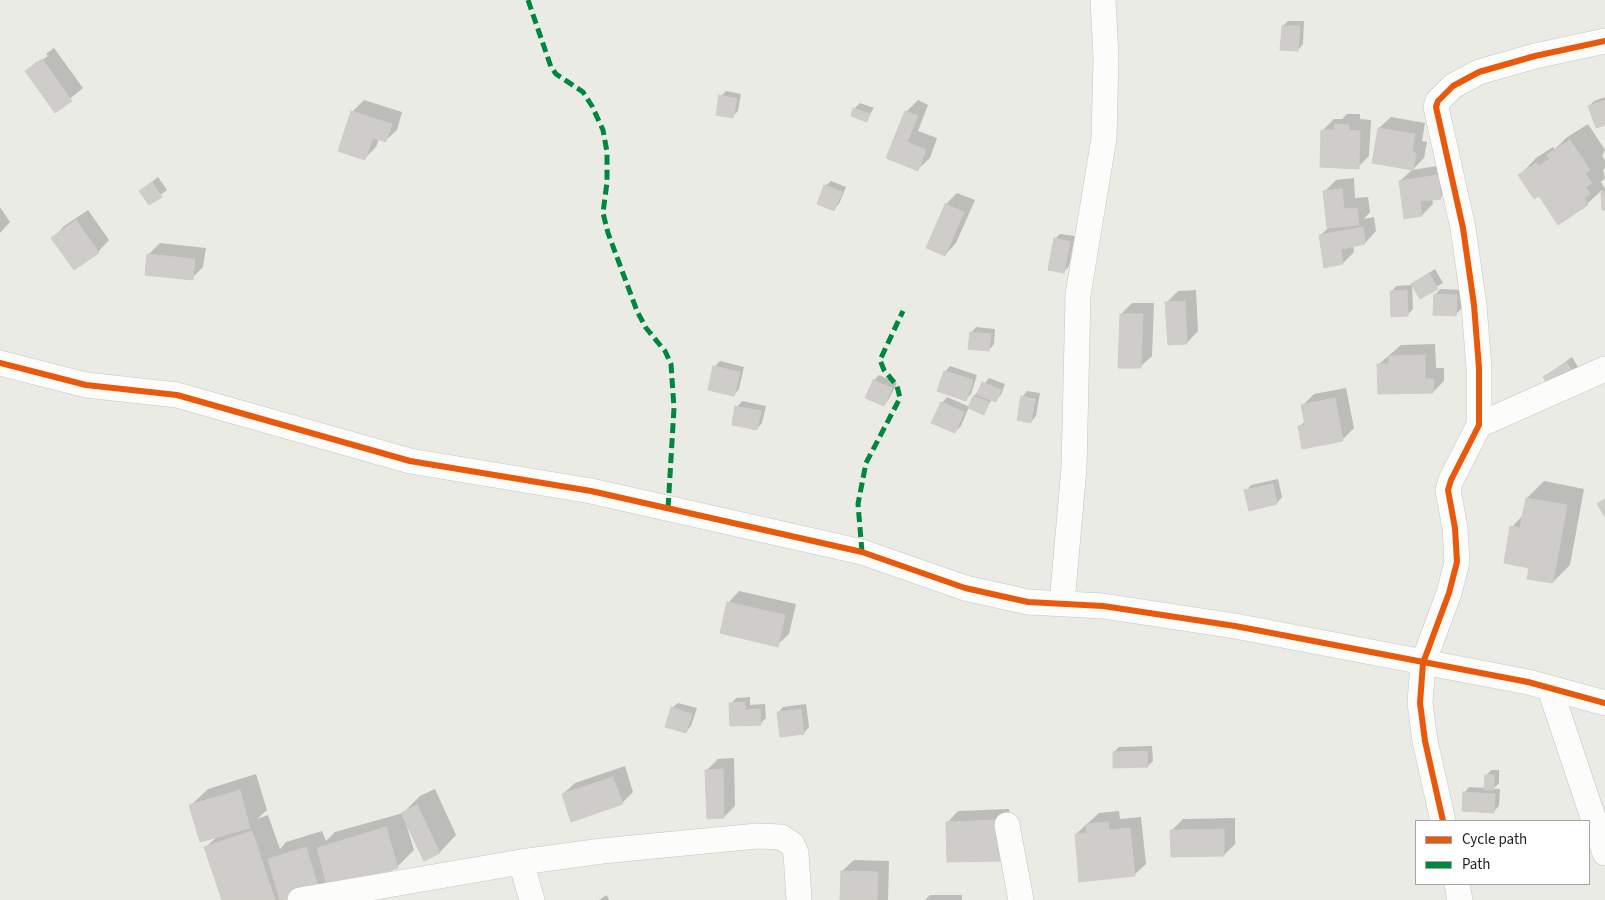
<!DOCTYPE html>
<html>
<head>
<meta charset="utf-8">
<style>
	body { margin:0 }
	#map { position:relative; width:1605px; height:900px; overflow:hidden; background:#ebebe6; font-family:"Source Sans 3",sans-serif }
	canvas { display:block }
	.legend { position:absolute; left:1415px; top:820px; width:175px; height:65px; box-sizing:border-box; background:#fff; border:1px solid #a5a5a5; margin:0; padding:6px 9px; list-style:none; font-size:15px; color:#1d1d1d }
	.legend li { display:flex; align-items:center; gap:10px; height:25px }
	.legend b { width:25px; border:1px solid #a5a5a5 }
</style>
</head>
<body>
<div id="map">
<canvas width="1605" height="900"></canvas>
<ul class="legend">
<li><b style="height:6px;background:#e8590c"></b>Cycle path</li>
<li><b style="height:6px;background:#00873e"></b>Path</li>
</ul>
</div>
<script>
const context = document.querySelector('canvas').getContext('2d');
context.lineJoin = 'round';
function fill(path, color) { context.fillStyle = color; context.fill(path, 'evenodd'); }
const poly = rows => new Path2D(rows.map(r => 'M' + r).join(''));
function stroke(path, color, width, dash) { context.strokeStyle = color; context.lineWidth = width; context.lineCap = dash ? 'butt' : 'round'; context.setLineDash(dash || []); context.stroke(path); }
const shadow = poly([
	[1288,21,1304,21,1303,44,1298,50,1283,26],
	[54,48,83,88,55,111,27,72,37,61,37,64,48,56,46,54],
	[726,91,741,94,738,111,732,117,721,96],
	[1605,97,1605,123,1589,106,1594,101],
	[364,100,402,112,397,130,385,141,379,139,376,147,365,158,352,112],
	[918,100,928,105,918,131,937,138,930,158,918,169,888,157,906,112],
	[860,103,874,108,866,120,854,109],
	[1347,114,1360,114,1360,119,1371,120,1369,156,1358,167,1323,130,1334,119,1342,119],
	[1391,117,1425,123,1422,141,1427,142,1424,158,1412,170,1449,164,1452,186,1441,197,1432,199,1433,204,1422,215,1400,181,1413,169,1379,128],
	[1588,124,1605,150,1602,156,1605,160,1605,168,1603,170,1605,178,1601,182,1605,189,1605,208,1602,190,1587,204,1539,194,1520,175,1536,158,1553,147,1555,149,1566,138],
	[158,177,167,190,149,204,141,191],
	[1354,178,1355,198,1368,197,1370,212,1364,219,1374,217,1376,231,1365,243,1353,245,1354,252,1343,263,1325,267,1320,236,1328,228,1325,191,1336,180],
	[831,181,846,187,839,204,833,209,825,186],
	[957,193,975,200,956,243,945,255,927,247,946,204],
	[0,207,10,222,0,233],
	[88,210,109,240,98,252,53,238,64,226],
	[1060,234,1075,236,1069,266,1064,272,1055,239],
	[160,243,206,248,203,267,192,278,148,255],
	[1435,269,1443,283,1420,297,1412,284],
	[1412,285,1413,309,1407,315,1391,292,1396,286],
	[1440,289,1462,290,1461,309,1455,315,1435,295],
	[1196,290,1198,331,1187,343,1166,303,1178,291],
	[1132,303,1154,303,1152,356,1140,367,1121,314],
	[976,327,995,329,994,344,989,350,971,333],
	[1435,344,1436,368,1444,368,1444,381,1433,392,1378,365,1401,345],
	[1572,357,1578,367,1573,372,1545,377],
	[720,361,744,367,739,389,734,395,714,367],
	[950,366,977,375,971,394,966,399,945,372],
	[879,375,897,383,889,399,884,405,874,380],
	[989,378,1005,384,1001,395,995,400,992,399,984,413,969,407,961,426,955,432,942,403,947,397,970,407,974,396],
	[1346,388,1354,428,1342,440,1299,427,1305,421,1302,406,1314,394],
	[1027,391,1040,393,1036,416,1031,422,1022,397],
	[742,401,766,406,762,423,757,429,737,407],
	[1278,479,1282,497,1277,503,1246,491,1251,485],
	[1544,481,1584,489,1570,565,1553,582,1531,567,1512,527,1524,514,1527,498],
	[739,591,796,604,789,634,777,645,728,603],
	[750,697,750,705,765,704,766,718,760,724,731,704,736,698],
	[678,703,697,708,691,726,686,732,672,708],
	[806,704,809,727,804,733,778,713,783,707],
	[1152,746,1153,761,1148,766,1114,752,1119,747],
	[734,758,735,806,724,817,706,771,718,759],
	[625,766,633,792,622,803,563,794,575,783],
	[1491,770,1499,770,1499,783,1493,789,1500,789,1499,806,1493,812,1464,793,1469,787,1485,788,1486,776],
	[256,774,267,810,257,819,268,815,280,849,286,842,322,831,326,841,335,832,403,813,420,796,435,789,456,835,440,852,425,859,406,824,414,850,397,867,304,900,223,900,206,847,218,836,191,805,208,789],
	[1009,809,1011,848,999,859,947,823,958,811],
	[1119,811,1120,819,1141,817,1146,864,1134,875,1076,834,1099,813],
	[1235,818,1235,844,1224,855,1172,830,1183,819],
	[854,860,889,861,888,900,841,900,842,871],
	[607,895,609,900,599,900],
	[930,895,962,895,962,900,925,900]
]);
const building = poly([
	[1282,26,1300,26,1298,51,1280,50,1282,26],
	[42,59,72,101,55,113,25,71,42,59],
	[719,95,737,99,733,118,716,115,719,95],
	[1605,100,1605,125,1596,128,1588,106,1605,100],
	[853,108,870,114,867,122,851,116,853,108],
	[351,111,392,124,386,142,373,138,365,160,338,151,351,111],
	[905,111,918,116,907,142,926,150,918,171,886,158,905,111],
	[1335,124,1349,125,1349,130,1360,131,1359,169,1320,167,1321,130,1334,130,1335,124],
	[1378,128,1415,134,1412,152,1416,153,1413,170,1372,163,1378,128],
	[1570,140,1590,170,1585,173,1592,183,1586,187,1590,194,1584,198,1588,205,1558,225,1539,196,1534,199,1518,175,1536,163,1538,166,1550,159,1547,155,1570,140],
	[1438,175,1441,199,1420,201,1422,216,1404,219,1399,181,1438,175],
	[152,182,162,197,149,205,139,191,152,182],
	[824,185,842,192,834,211,817,204,824,185],
	[1342,189,1344,209,1357,208,1359,225,1327,228,1323,191,1342,189],
	[1605,191,1605,210,1602,210,1601,192,1605,191],
	[945,204,964,212,945,256,926,248,945,204],
	[76,220,99,253,74,270,51,238,76,220],
	[1363,227,1365,244,1341,249,1343,264,1324,268,1319,235,1363,227],
	[1054,238,1070,242,1064,273,1048,270,1054,238],
	[147,254,195,259,193,280,145,275,147,254],
	[1429,273,1438,289,1420,299,1411,284,1429,273],
	[1407,290,1408,316,1391,317,1390,291,1407,290],
	[1434,294,1457,295,1456,316,1433,315,1434,294],
	[1185,301,1187,344,1168,345,1165,302,1185,301],
	[1120,314,1143,314,1141,368,1118,368,1120,314],
	[970,332,991,334,989,351,968,349,970,332],
	[1425,355,1425,379,1434,379,1433,393,1378,394,1377,364,1389,364,1389,356,1425,355],
	[1566,362,1574,373,1551,389,1543,377,1566,362],
	[713,366,740,372,734,396,708,390,713,366],
	[944,371,973,380,966,401,937,391,944,371],
	[873,380,892,388,884,406,865,398,873,380],
	[982,382,1001,390,996,402,977,395,982,382],
	[973,396,989,402,984,415,968,408,973,396],
	[1021,396,1035,399,1031,423,1017,420,1021,396],
	[1335,398,1343,441,1302,449,1298,426,1305,425,1301,405,1335,398],
	[941,402,964,412,955,433,931,423,941,402],
	[735,406,761,411,757,430,732,425,735,406],
	[1273,484,1277,504,1249,511,1244,490,1273,484],
	[1526,498,1567,505,1553,583,1527,579,1529,568,1504,563,1510,526,1520,528,1526,498],
	[1605,499,1605,517,1597,504,1605,499],
	[727,602,785,615,778,647,720,633,727,602],
	[745,702,745,710,760,709,761,725,730,726,729,703,745,702],
	[671,707,692,714,686,733,665,727,671,707],
	[801,709,804,734,780,737,777,712,801,709],
	[1147,751,1148,767,1113,768,1113,752,1147,751],
	[723,769,724,818,707,819,705,770,723,769],
	[1485,775,1494,775,1494,790,1484,790,1485,775],
	[613,777,623,804,571,822,562,794,613,777],
	[240,790,250,828,200,842,189,805,240,790],
	[1463,792,1495,794,1494,813,1462,811,1463,792],
	[417,805,440,853,424,861,401,813,417,805],
	[998,820,1000,861,947,862,946,822,998,820],
	[1108,822,1109,830,1130,828,1135,876,1079,882,1075,834,1087,833,1086,824,1108,822],
	[386,827,398,868,328,889,317,848,386,827],
	[1224,829,1224,856,1171,857,1170,830,1224,829],
	[252,831,275,900,222,900,204,847,252,831],
	[306,847,321,896,308,900,280,900,268,859,306,847],
	[841,871,878,872,877,900,840,900,841,871]
]);
const minor = poly([
	[0,363,86,385,177,395,410,461,591,491,862,552,965,588,1028,602,1103,606,1235,626,1528,682,1605,703],
	[1479,425,1605,369],
	[1062,603,1074,468,1078,295,1104,138,1106,58,1103,0],
	[1550,689,1605,853],
	[1443,821,1425,741,1420,703,1423,663,1449,593,1457,562,1455,528,1448,490,1451,480,1479,425,1479,368,1474,305,1463,228,1436,107,1438,101,1453,86,1479,72,1535,56,1605,41],
	[1007,825,1021,900],
	[521,862,532,900],
	[1457,884,1460,900],
	[300,900,521,862,602,851,757,836,781,837,792,844,796,853,799,900]
]);
const quiet = poly([
	[528,0,551,67,556,74,583,92,592,106,603,130,607,152,607,182,603,213,608,233,637,311,646,328,665,351,671,364,674,408,668,509],
	[862,552,858,504,866,463,900,398,897,386,884,370,880,360,903,311]
]);
const cycleway = poly([
	[0,363,86,385,177,395,410,461,591,491,862,552,965,588,1028,602,1103,606,1235,626,1528,682,1605,703],
	[1443,821,1425,741,1420,703,1423,663,1449,593,1457,562,1455,528,1448,490,1451,480,1479,425,1479,368,1474,305,1463,228,1436,107,1438,101,1453,86,1479,72,1535,56,1605,41]
]);
fill(shadow, '#0003');
fill(building, '#cecdc9');
stroke(building, '#ceccc7', 1);
stroke(minor, '#c4c4c2', 26);
stroke(minor, '#fcfcfb', 25);
stroke(quiet, '#00873e', 5, [10, 5]);
stroke(cycleway, '#e8590c', 6);
</script>
</body>
</html>
